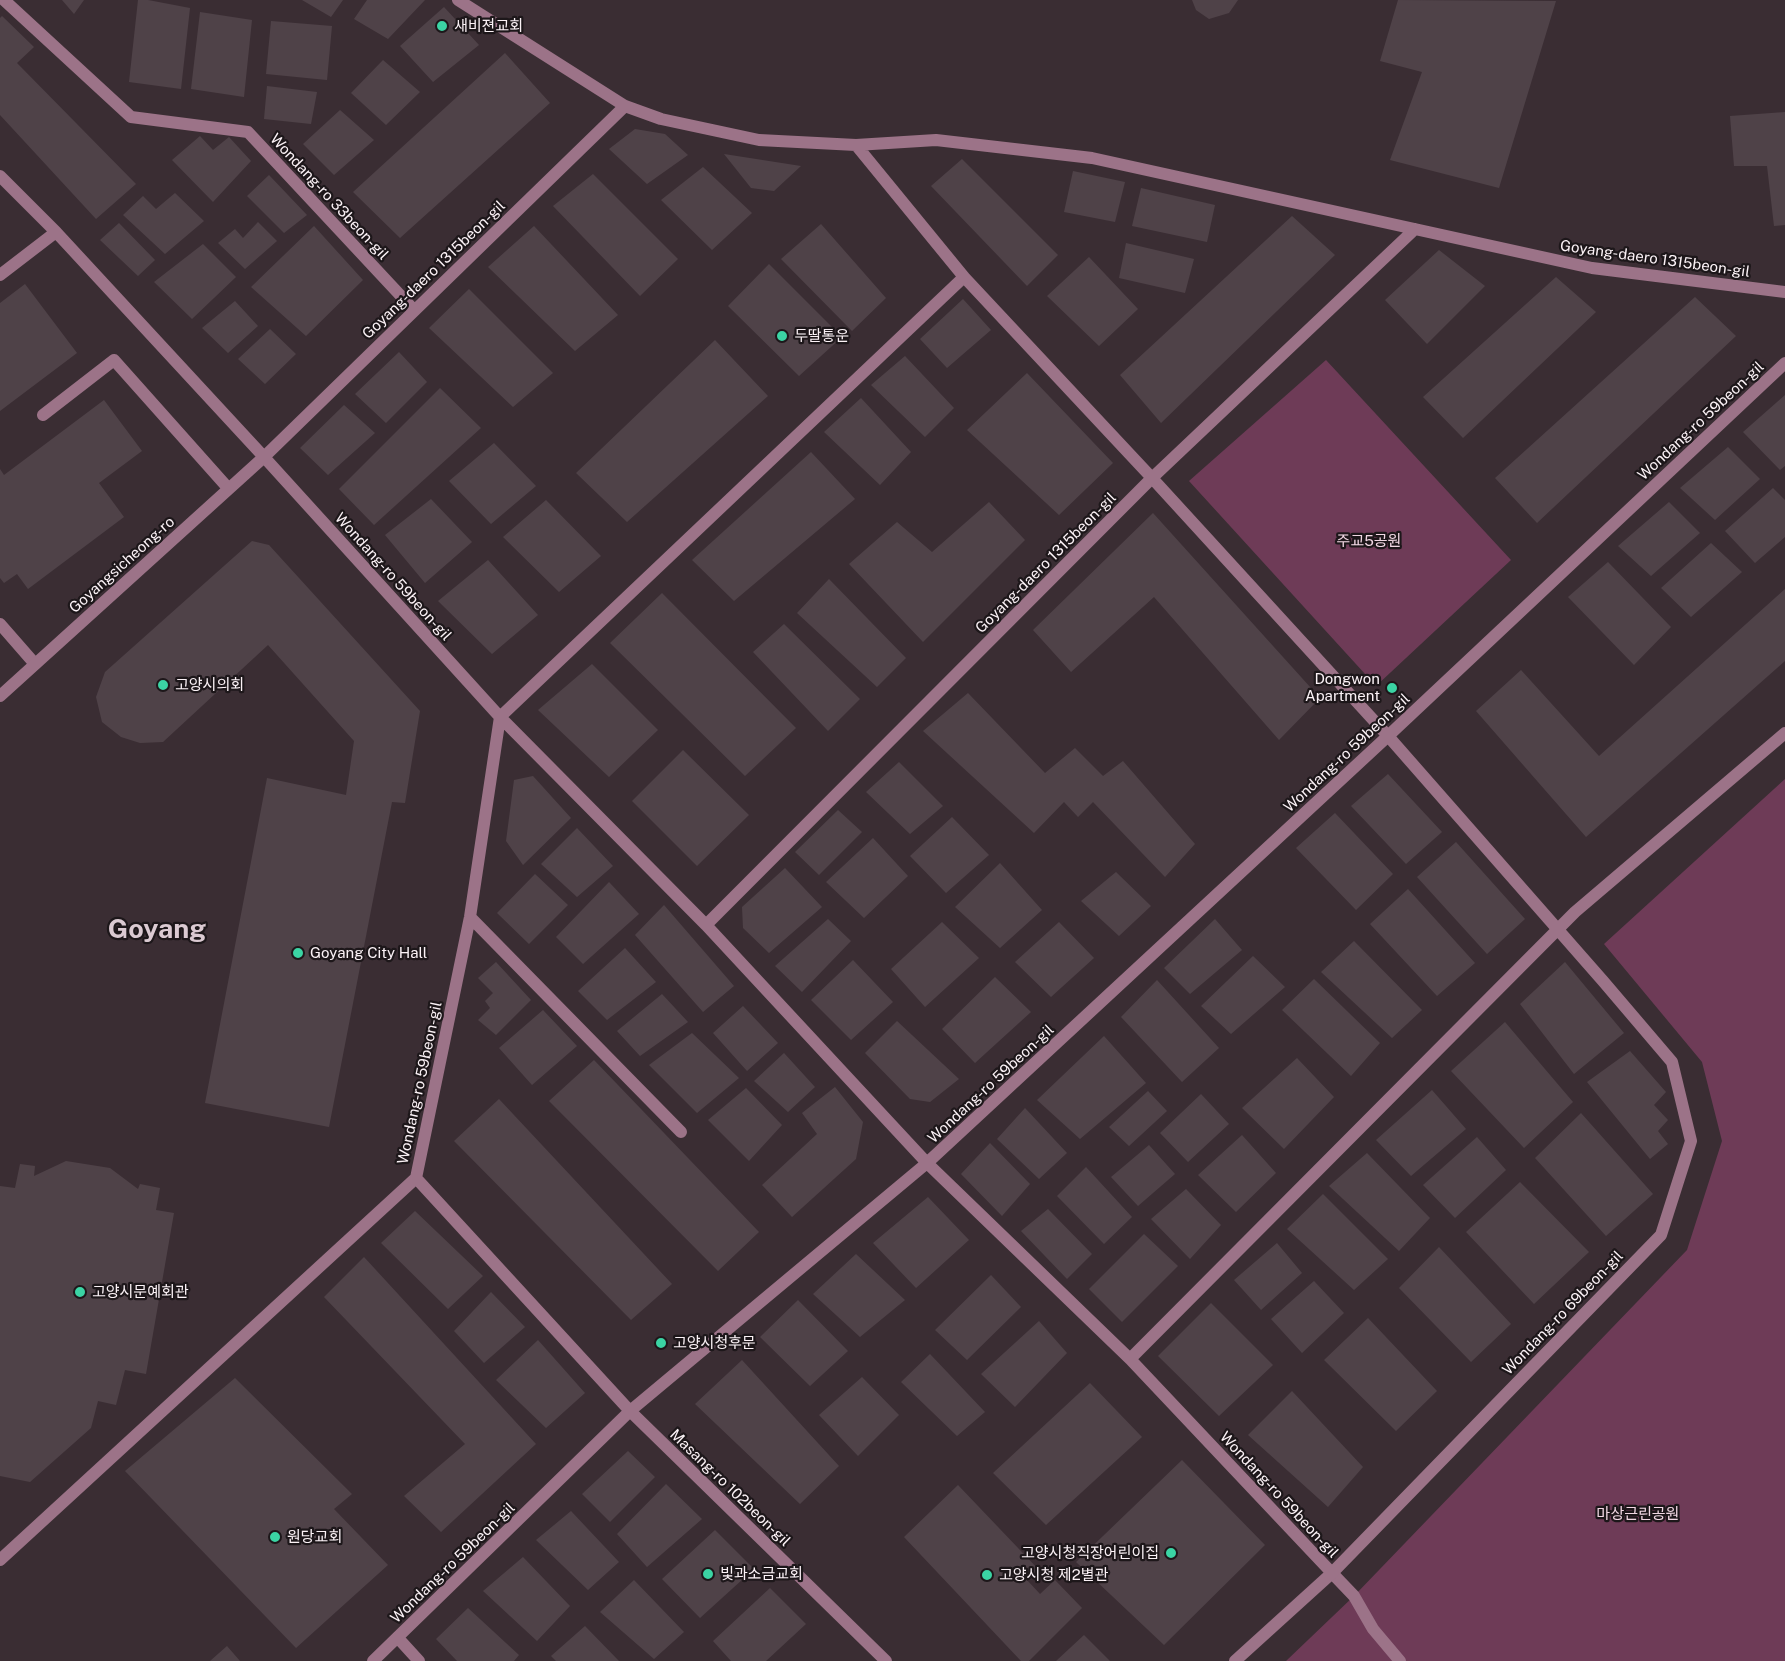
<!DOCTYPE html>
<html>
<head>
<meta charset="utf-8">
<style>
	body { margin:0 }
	canvas { display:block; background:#3a2d33 }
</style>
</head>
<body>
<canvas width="1785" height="1661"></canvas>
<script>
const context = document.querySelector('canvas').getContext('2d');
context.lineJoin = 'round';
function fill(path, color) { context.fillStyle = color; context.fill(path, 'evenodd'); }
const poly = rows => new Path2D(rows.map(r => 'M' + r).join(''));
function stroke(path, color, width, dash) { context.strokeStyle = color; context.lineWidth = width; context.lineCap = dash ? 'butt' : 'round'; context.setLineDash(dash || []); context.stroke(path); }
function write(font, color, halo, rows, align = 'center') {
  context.font = font + ' "Public Sans","Noto Sans KR",sans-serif'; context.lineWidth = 4.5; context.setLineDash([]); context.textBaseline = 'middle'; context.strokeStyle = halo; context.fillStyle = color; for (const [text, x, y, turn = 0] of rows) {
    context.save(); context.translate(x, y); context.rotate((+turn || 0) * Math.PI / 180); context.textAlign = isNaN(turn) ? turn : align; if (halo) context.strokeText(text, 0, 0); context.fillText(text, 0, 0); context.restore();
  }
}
const green = poly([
	[1326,360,1511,560,1376,686,1189,481],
	[1785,779,1785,1661,1286,1661,1354,1596,1687,1250,1722,1141,1702,1062,1604,944]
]);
const building = poly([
	[62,0,84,0,74,14],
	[138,0,148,0,190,8,181,89,129,82],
	[302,0,343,0,331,17],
	[367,0,425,0,388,39,354,19],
	[1192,0,1238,0,1229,13,1209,19,1196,10],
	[1398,0,1556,1,1499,188,1390,160,1422,72,1380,61],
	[444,7,479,45,433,82,400,46],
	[200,12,252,20,244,97,191,89],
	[2,16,34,47,17,63,136,184,96,219,0,115,0,18],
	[271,21,332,26,327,80,266,74],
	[505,53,550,103,400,238,353,192],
	[383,60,420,92,386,125,351,93],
	[267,86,317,92,311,124,264,119],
	[340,110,374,140,334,175,303,144],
	[1785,112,1785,225,1774,226,1767,166,1734,166,1730,116],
	[635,129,665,134,688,155,647,184,609,149],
	[200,136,213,150,229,137,251,161,213,202,172,160],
	[724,154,801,166,774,191,751,188],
	[962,159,1058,255,1027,286,931,186],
	[703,167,752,213,712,250,661,200],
	[1073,171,1125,182,1115,222,1064,212],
	[593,174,678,259,640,296,553,206],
	[269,175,307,215,284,233,247,196],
	[1141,188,1215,205,1207,242,1132,226],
	[175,193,204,221,165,254,123,215,143,196,156,209],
	[1292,216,1335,255,1161,423,1120,375],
	[258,222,277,241,245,269,218,243,235,229,243,238],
	[119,223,155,260,138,276,100,240],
	[821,224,886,298,852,331,781,259],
	[314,226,363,280,306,336,251,287],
	[534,226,618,315,575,351,488,267],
	[1126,243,1194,259,1185,293,1119,278],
	[203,244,236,277,192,319,154,282],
	[1439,250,1485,286,1427,344,1385,300],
	[1089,257,1138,309,1099,346,1047,296],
	[769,264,842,337,799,376,728,306],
	[1556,277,1596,312,1463,438,1423,397],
	[25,284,77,353,0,411,0,303],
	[469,289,553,373,513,407,429,328],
	[1695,297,1736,336,1537,523,1495,478],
	[963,299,991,330,947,368,920,339],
	[235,301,258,326,228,353,202,328],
	[270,329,296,354,265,384,238,359],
	[715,340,768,396,627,522,576,473],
	[399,352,427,382,386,423,355,394],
	[905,356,954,408,925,437,871,385],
	[1027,373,1113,463,1059,515,967,430],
	[440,388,481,428,374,525,339,489],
	[1785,395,1785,466,1780,470,1743,432],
	[861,398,911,452,880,485,824,432],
	[104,400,142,451,99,483,124,517,28,589,17,574,4,583,0,578,0,469,4,475],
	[344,405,375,433,328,475,300,448],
	[494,443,536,486,491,524,449,481],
	[1728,447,1760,479,1715,520,1680,488],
	[811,452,855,499,734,601,692,560],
	[1773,488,1785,500,1785,537,1755,563,1725,531],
	[431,499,472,542,425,583,385,535],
	[546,500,601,556,559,592,503,537],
	[989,502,1025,540,923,642,849,564,897,522,932,552],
	[1669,502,1700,533,1651,576,1618,546],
	[1153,513,1320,698,1279,740,1154,597,1071,672,1033,630],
	[252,541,269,545,420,711,405,803,392,802,329,1127,205,1103,267,778,346,795,354,741,268,645,163,742,140,743,121,737,102,722,96,697,105,672],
	[1711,543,1742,572,1691,617,1661,588],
	[488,560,538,615,492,654,438,601],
	[1608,562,1671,627,1634,665,1568,597],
	[829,579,906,658,877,687,797,613],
	[1785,589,1785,661,1586,837,1476,711,1521,670,1599,756],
	[662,593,796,728,745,776,610,643],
	[784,624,860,699,828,731,753,652],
	[592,664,658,730,609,777,538,710],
	[968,693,1045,773,1075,748,1103,776,1123,761,1195,844,1165,877,1093,802,1078,817,1064,802,1034,833,923,731],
	[683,750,749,815,697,866,632,801],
	[899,762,943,806,910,834,866,792],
	[1388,774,1442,832,1406,864,1351,806],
	[533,776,571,818,523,865,506,841,514,780],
	[838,810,862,832,819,875,795,852],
	[1335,813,1393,874,1356,910,1296,848],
	[952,817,989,855,946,893,910,856],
	[577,828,613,866,577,897,541,864],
	[873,838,908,876,864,918,826,882],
	[1456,842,1525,919,1487,954,1417,877],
	[1000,863,1042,910,1000,948,955,907],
	[785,868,822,907,769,953,743,928,742,907],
	[1116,872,1151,906,1119,936,1081,901],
	[535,874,568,905,529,944,497,913],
	[609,882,639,914,583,964,556,937],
	[1408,889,1475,963,1437,996,1370,924],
	[664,905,734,986,703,1012,635,935],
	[828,919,851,941,802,992,775,966],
	[1215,919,1242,950,1190,994,1164,968],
	[942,922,979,958,925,1007,891,969],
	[1059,922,1094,958,1051,997,1015,962],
	[1354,941,1422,1010,1392,1038,1321,972],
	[625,948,656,982,607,1020,578,991],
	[1253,956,1285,987,1231,1034,1201,1006],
	[853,960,893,1002,851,1040,811,1000],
	[496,962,531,1000,496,1035,478,1020,490,1008,485,1001,493,993,478,978],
	[1565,962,1624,1033,1574,1074,1520,1004],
	[995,977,1031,1012,975,1063,942,1029],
	[1314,979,1380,1043,1351,1076,1282,1010],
	[1157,980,1219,1048,1182,1082,1121,1017],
	[662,994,688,1022,640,1056,617,1031],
	[743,1006,778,1043,747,1071,713,1033],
	[543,1010,577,1046,532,1085,499,1048],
	[897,1021,959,1079,930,1102,910,1099,865,1053],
	[1505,1022,1573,1102,1524,1148,1451,1071],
	[692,1033,739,1078,697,1113,649,1065],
	[1104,1036,1146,1083,1080,1139,1037,1100],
	[1630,1051,1666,1092,1654,1105,1668,1120,1658,1131,1668,1144,1650,1159,1587,1082],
	[784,1053,815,1087,788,1112,754,1081],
	[1297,1058,1334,1097,1284,1149,1242,1108],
	[594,1060,759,1232,718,1271,549,1101],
	[835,1087,863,1122,856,1159,792,1217,762,1185,817,1134,802,1113],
	[746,1088,782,1125,749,1161,708,1120],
	[1432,1090,1466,1129,1411,1176,1376,1140],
	[1148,1091,1167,1111,1129,1146,1109,1127],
	[1201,1094,1229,1124,1188,1162,1160,1133],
	[499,1099,672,1284,631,1320,454,1141],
	[1025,1108,1067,1153,1039,1179,997,1139],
	[1581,1113,1653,1194,1606,1236,1535,1158],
	[1242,1135,1276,1173,1236,1212,1198,1175],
	[1477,1137,1506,1170,1455,1218,1423,1185],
	[990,1143,1030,1184,1002,1216,961,1174],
	[1149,1145,1175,1174,1138,1206,1111,1177],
	[1367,1153,1430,1218,1399,1251,1329,1186],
	[66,1161,110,1168,138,1189,140,1184,160,1188,156,1210,174,1213,146,1374,125,1370,116,1405,98,1401,91,1428,30,1482,0,1476,0,1186,15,1188,20,1164,35,1166,34,1176],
	[1086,1167,1132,1217,1104,1244,1057,1196],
	[1520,1182,1589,1252,1534,1304,1466,1232],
	[1186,1189,1221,1225,1190,1259,1151,1219],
	[1323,1194,1388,1259,1354,1290,1287,1229],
	[928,1197,969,1240,916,1288,873,1243],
	[1048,1209,1092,1254,1067,1279,1021,1231],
	[415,1211,483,1276,448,1309,381,1243],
	[1144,1234,1178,1266,1122,1322,1089,1289],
	[1277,1243,1302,1273,1261,1310,1234,1280],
	[1439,1247,1511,1324,1471,1362,1399,1288],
	[856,1254,905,1300,860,1337,813,1294],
	[364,1257,536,1444,441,1532,404,1496,465,1444,324,1297],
	[991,1275,1021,1307,967,1360,935,1330],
	[1314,1281,1344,1313,1302,1353,1271,1319],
	[491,1292,525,1327,484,1363,454,1331],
	[798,1300,848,1351,810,1386,760,1337],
	[1211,1303,1273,1365,1219,1416,1158,1356],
	[1368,1318,1437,1391,1396,1431,1324,1360],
	[1039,1321,1067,1353,1015,1407,981,1374],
	[538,1340,585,1393,546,1428,496,1380],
	[930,1354,985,1412,957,1436,901,1382],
	[742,1360,839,1466,800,1504,695,1404],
	[862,1377,899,1415,858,1456,819,1415],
	[235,1378,352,1494,334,1509,388,1565,296,1648,125,1471],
	[1090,1383,1142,1437,1046,1525,993,1473],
	[1292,1391,1363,1467,1328,1507,1248,1435],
	[628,1451,655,1477,610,1522,582,1494],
	[1182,1460,1265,1545,1164,1645,1076,1562],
	[666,1484,702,1519,647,1567,617,1534],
	[958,1485,1039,1570,1027,1580,1040,1594,1055,1580,1082,1608,1029,1661,1021,1661,904,1537],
	[571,1511,619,1562,588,1590,536,1540],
	[715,1530,754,1569,700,1618,662,1579],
	[523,1557,570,1606,537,1641,483,1591],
	[634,1580,684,1632,654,1659,600,1612],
	[770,1588,806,1624,766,1661,731,1661,713,1641],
	[468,1608,519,1655,514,1661,457,1661,436,1639],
	[585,1626,619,1661,556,1661,551,1656],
	[1084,1635,1110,1661,1056,1661],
	[227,1646,240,1661,210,1661]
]);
const service = poly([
	[43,415,114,360,228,488],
	[0,624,35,664],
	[1332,1573,1354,1596,1373,1629,1400,1661]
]);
const minor = poly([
	[4,0,131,117,248,132,414,310],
	[458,0,625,106,661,119,759,140,856,145,936,140,1092,158,1592,268,1785,292],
	[856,145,964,277,1152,478,1388,736,1603,981,1672,1062,1691,1141,1661,1235,1332,1573,1235,1661],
	[0,176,56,232,264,457,500,717,706,925,927,1163,1130,1359,1332,1573],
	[0,275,56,232],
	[0,696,264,457,625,106],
	[500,717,964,277],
	[470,917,681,1132],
	[706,925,1152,478,1415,229],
	[416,1178,630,1411,886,1661],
	[416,1178,470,917,500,717],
	[1130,1359,1575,912,1785,733],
	[0,1560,416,1178],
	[398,1638,419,1661],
	[373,1661,630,1411,927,1163,1388,736,1785,363]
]);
const markers = [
	[442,26,6,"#3bd4a4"],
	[782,336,6,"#3bd4a4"],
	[163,685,6,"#3bd4a4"],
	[1392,688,6,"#3bd4a4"],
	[298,953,6,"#3bd4a4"],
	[80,1292,6,"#3bd4a4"],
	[661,1343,6,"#3bd4a4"],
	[275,1537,6,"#3bd4a4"],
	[1171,1553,6,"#3bd4a4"],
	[708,1574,6,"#3bd4a4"],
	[987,1575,6,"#3bd4a4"]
];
const poiNames = [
	["새비젼교회",454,26],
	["두딸통운",794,336],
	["Dongwon",1380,679,"right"],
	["Apartment",1380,696,"right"],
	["고양시의회",175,685],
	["Goyang City Hall",310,953],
	["고양시문예회관",92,1292],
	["고양시청후문",673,1343],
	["원당교회",287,1537],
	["고양시청직장어린이집",1159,1553,"right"],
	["빛과소금교회",720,1574],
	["고양시청 제2별관",999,1575]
];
const streetNames = [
	["Wondang-ro 33beon-gil",329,197,47],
	["Goyang-daero 1315beon-gil",1655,259,8],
	["Goyang-daero 1315beon-gil",434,270,-44],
	["Wondang-ro 59beon-gil",1701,421,-43],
	["Goyang-daero 1315beon-gil",1046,563,-45],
	["Goyangsicheong-ro",122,565,-42],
	["Wondang-ro 59beon-gil",393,577,48],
	["Wondang-ro 59beon-gil",1347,753,-43],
	["Wondang-ro 59beon-gil",420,1083,-78],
	["Wondang-ro 59beon-gil",991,1084,-43],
	["Wondang-ro 69beon-gil",1563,1313,-46],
	["Masang-ro 102beon-gil",730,1488,44],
	["Wondang-ro 59beon-gil",1279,1495,47],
	["Wondang-ro 59beon-gil",453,1563,-44]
];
const parkNames = [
	["주교5공원",1369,541],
	["마상근린공원",1638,1514]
];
const townNames = [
	["Goyang",157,930]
];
fill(green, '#6e3b57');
fill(building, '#4f4248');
stroke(service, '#9c7388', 12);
stroke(minor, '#9c7388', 12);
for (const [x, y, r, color] of markers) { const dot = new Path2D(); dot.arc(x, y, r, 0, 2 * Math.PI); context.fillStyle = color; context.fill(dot); stroke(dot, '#1d171a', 2); }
write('15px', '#fbf2f6', '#1d171a', poiNames, 'left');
write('15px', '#fbf2f6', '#1d171a', streetNames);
write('15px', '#f2d8e4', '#1d171a', parkNames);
write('bold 27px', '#dbcad2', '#1d171a', townNames);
</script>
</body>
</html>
